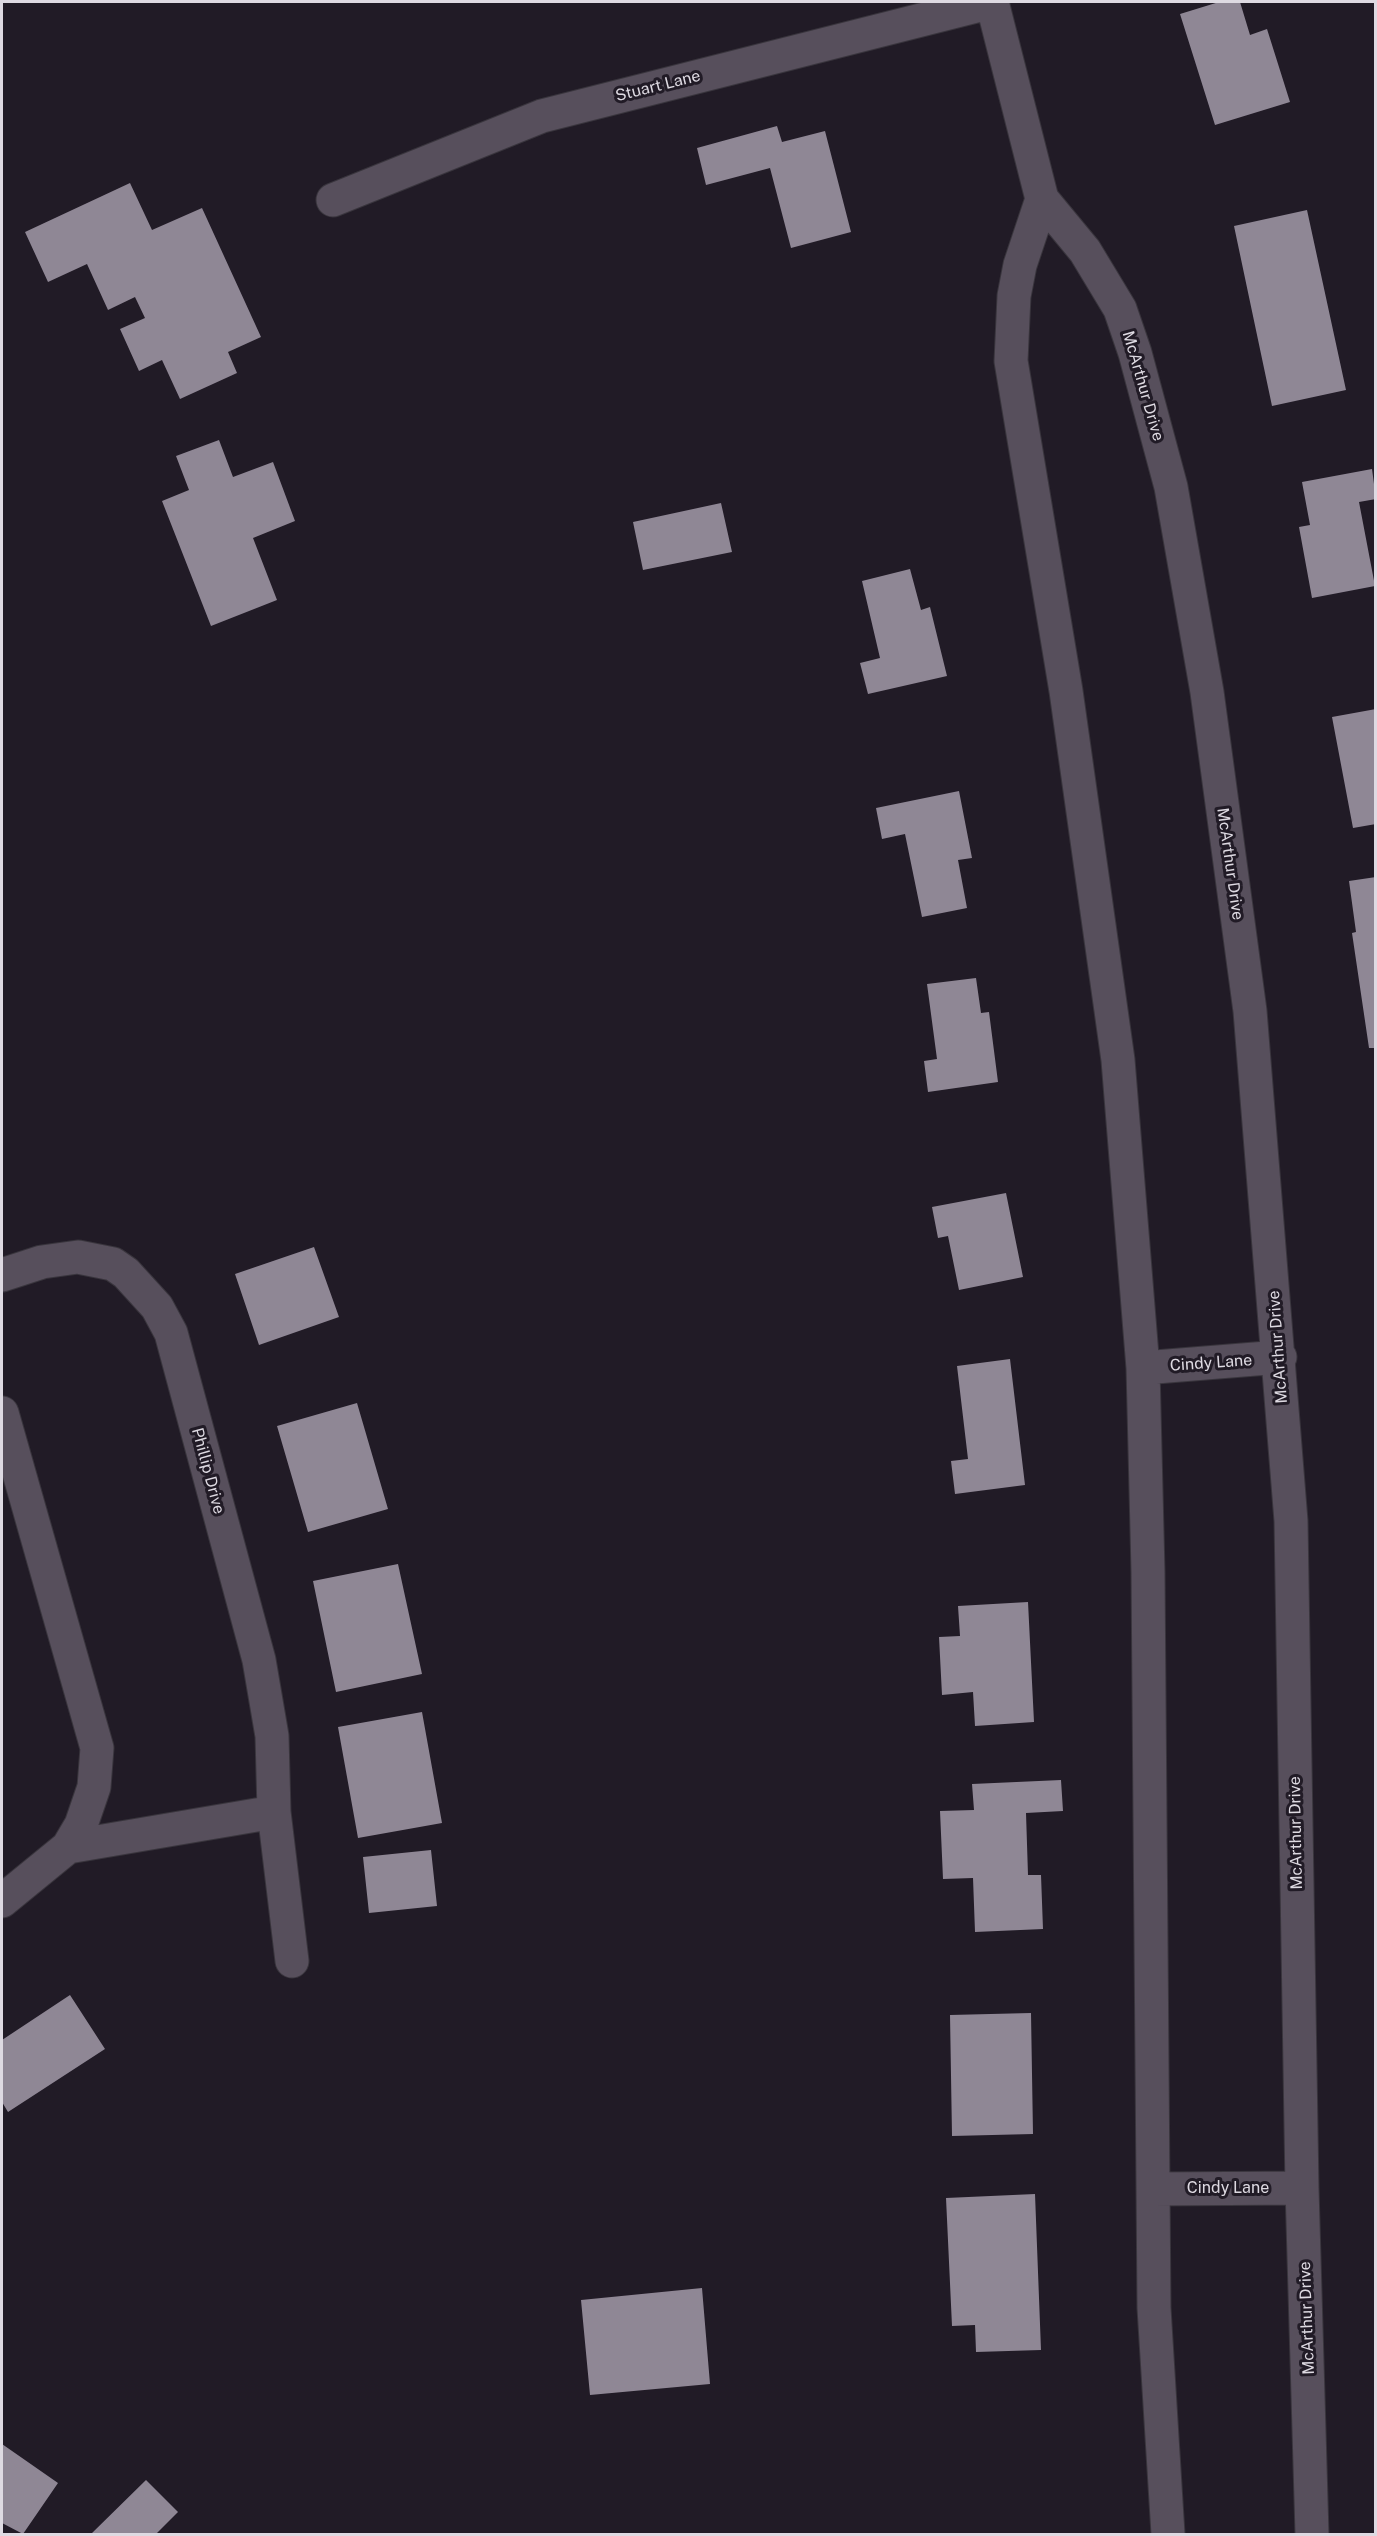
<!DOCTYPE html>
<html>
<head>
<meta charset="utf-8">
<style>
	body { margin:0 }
	#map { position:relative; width:1377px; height:2536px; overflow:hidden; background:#211b26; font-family:"Public Sans",sans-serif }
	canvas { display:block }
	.frame { position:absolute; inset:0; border:3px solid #dedae2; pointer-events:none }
</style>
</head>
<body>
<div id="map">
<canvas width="1377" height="2536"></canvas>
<div class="frame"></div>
</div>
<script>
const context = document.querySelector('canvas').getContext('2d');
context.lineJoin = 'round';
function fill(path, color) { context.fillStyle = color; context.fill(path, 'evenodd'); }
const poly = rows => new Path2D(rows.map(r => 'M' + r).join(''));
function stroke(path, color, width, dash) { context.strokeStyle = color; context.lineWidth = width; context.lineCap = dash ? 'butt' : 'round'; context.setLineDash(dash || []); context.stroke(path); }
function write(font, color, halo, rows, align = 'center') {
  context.font = font + ' "Public Sans",sans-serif'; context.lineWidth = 6; context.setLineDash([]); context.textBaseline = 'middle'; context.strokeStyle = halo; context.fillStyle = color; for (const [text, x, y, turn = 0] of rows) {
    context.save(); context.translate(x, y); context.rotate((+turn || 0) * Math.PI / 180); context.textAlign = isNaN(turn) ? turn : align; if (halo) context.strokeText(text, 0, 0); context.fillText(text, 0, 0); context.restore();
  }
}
const building = poly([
	[1219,2,1240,2,1250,35,1267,29,1290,102,1215,125,1180,14],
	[777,126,782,142,825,131,851,232,791,248,770,168,706,185,697,148],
	[130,183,152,230,202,208,261,337,228,352,237,373,180,399,162,360,139,371,120,329,145,318,135,297,108,310,87,264,48,282,25,232],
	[1307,210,1346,390,1272,406,1234,226],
	[219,440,233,477,273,462,295,521,253,538,277,600,211,626,162,501,189,490,176,456],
	[1372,469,1376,499,1359,502,1375,586,1312,598,1299,527,1310,525,1302,482],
	[721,503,732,552,643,570,633,522],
	[910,569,921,610,930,607,947,676,868,694,860,663,880,658,862,581],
	[1376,709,1376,824,1353,828,1332,717],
	[959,791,972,858,958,860,967,908,922,917,905,834,882,839,876,808],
	[1376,877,1376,1048,1369,1048,1352,933,1356,932,1349,881],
	[976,978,981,1013,989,1012,998,1082,928,1092,924,1061,937,1059,927,984],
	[1006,1193,1023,1277,959,1290,948,1236,938,1238,932,1207],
	[314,1247,339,1317,259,1345,235,1274],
	[1010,1359,1025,1485,955,1494,951,1461,968,1459,957,1366],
	[357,1403,388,1509,308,1532,277,1426],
	[398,1564,422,1674,336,1692,313,1581],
	[1028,1602,1034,1722,975,1726,973,1692,942,1695,939,1637,960,1636,958,1606],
	[422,1712,442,1823,358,1838,338,1727],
	[1061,1780,1063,1811,1026,1813,1028,1875,1041,1875,1043,1929,975,1932,973,1878,943,1879,940,1811,974,1810,972,1784],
	[431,1850,437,1906,369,1913,363,1857],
	[70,1995,105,2049,8,2112,2,2102,2,2040],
	[1031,2013,1033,2134,952,2136,950,2015],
	[1035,2194,1041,2350,976,2352,975,2325,952,2326,946,2198],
	[702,2288,710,2384,590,2395,581,2300],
	[2,2444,58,2483,23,2534,2,2523],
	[146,2480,178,2512,156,2534,91,2534]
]);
const minor = poly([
	[992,2,1042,199,1085,251,1120,309,1135,353,1171,487,1207,692,1250,1011,1291,1521,1302,2188,1312,2534],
	[1042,199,1020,265,1014,296,1011,361,1066,691,1118,1060,1143,1368,1148,1572,1154,2308,1168,2534],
	[333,200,542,116,992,2],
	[2,1275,42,1262,78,1257,113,1264,126,1273,157,1307,171,1333,259,1660,272,1736,274,1812,292,1961],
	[1143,1368,1280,1357],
	[2,1413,97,1748,94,1787,81,1825,68,1847,2,1901],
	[68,1847,274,1812],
	[1153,2189,1302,2188]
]);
const streetNames = [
	["Stuart Lane",658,86,-14],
	["McArthur Drive",1143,386,74],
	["McArthur Drive",1230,864,82],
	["McArthur Drive",1278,1347,-94],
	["Cindy Lane",1211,1363,-4],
	["Phillip Drive",208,1471,75],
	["McArthur Drive",1296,1833,-91],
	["Cindy Lane",1228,2188],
	["McArthur Drive",1307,2318,-92]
];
fill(building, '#8f8795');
stroke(minor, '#39353d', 35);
stroke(minor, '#574f5c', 33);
write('16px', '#dedae2', '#211b26', streetNames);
</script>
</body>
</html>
